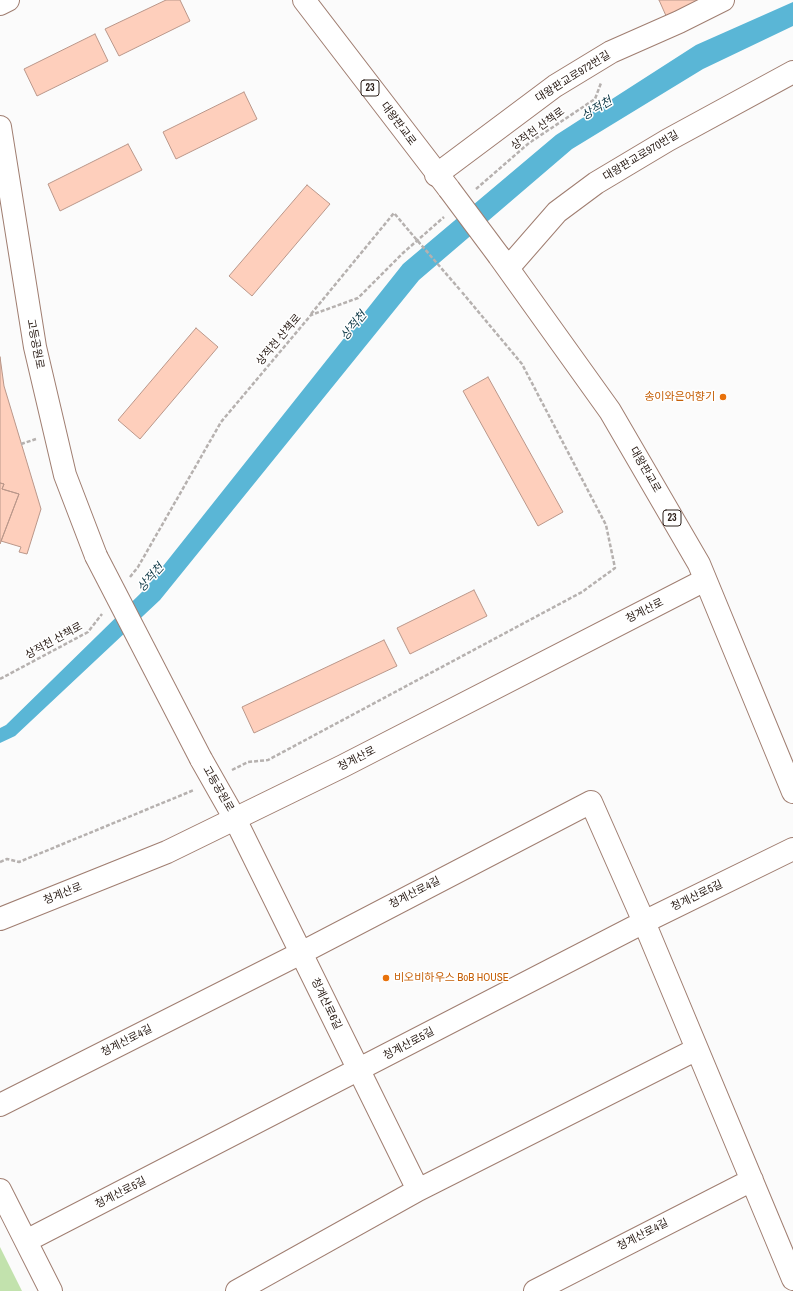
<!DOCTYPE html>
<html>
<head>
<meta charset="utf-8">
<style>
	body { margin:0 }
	canvas { display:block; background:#fbfbfb }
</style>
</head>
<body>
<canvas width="793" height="1291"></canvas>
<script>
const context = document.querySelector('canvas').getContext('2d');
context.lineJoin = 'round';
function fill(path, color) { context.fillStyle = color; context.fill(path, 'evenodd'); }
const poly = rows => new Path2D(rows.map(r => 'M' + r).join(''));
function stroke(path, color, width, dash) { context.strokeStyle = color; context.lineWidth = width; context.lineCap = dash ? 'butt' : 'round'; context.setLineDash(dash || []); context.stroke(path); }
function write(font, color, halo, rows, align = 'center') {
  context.font = font + ' "Archivo Narrow","Noto Sans KR",sans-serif'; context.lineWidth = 3; context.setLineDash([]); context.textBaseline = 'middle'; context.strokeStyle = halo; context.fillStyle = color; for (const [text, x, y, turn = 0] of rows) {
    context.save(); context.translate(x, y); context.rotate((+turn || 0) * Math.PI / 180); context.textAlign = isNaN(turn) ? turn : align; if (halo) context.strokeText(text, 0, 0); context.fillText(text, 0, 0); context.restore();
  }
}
const green = poly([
	[0,1247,22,1291,0,1291]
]);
const water = poly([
	[793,2,793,26,703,69,572,149,419,280,160,600,15,736,0,743,0,728,6,725,144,590,403,264,556,135,696,45]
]);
const building = poly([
	[166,0,180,0,190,21,119,56,105,29,166,0],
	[659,0,705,0,667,18,659,0],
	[95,34,108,61,37,96,24,69,95,34],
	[244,92,257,119,176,159,163,132,244,92],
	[128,144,142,170,60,211,48,184,128,144],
	[307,185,330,204,252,296,229,276,307,185],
	[196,328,218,347,140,439,118,420,196,328],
	[0,357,4,386,41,509,27,554,19,552,21,547,1,541,19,494,2,489,4,484,0,483,0,357],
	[488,377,563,512,538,526,463,391,488,377],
	[0,483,4,484,2,489,19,494,0,544,0,483],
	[474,590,487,616,410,654,397,628,474,590],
	[384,640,397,666,254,733,242,707,384,640]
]);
const path = poly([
	[476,189,529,143,595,99,601,83],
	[311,314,394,213,410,232],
	[21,444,36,439],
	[130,577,138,567,221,422,311,315,358,298,403,253,444,217],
	[0,679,88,632,102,614],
	[232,770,248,762,268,760,582,592,615,568,606,525,522,364,461,291],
	[0,862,7,859,19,862,194,790]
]);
const minor = poly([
	[0,4,8,0],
	[0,127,35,347,65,475,96,556],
	[436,175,555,86,611,52,679,22,723,0],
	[509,267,557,212,596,183,668,140,793,72],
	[201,759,235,819,418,1190],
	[0,1105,301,953,591,802,644,922,793,1279],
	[0,1190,51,1291],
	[26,1241,644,922,793,849],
	[237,1291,418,1190,697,1049],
	[535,1291,752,1180]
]);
const major = poly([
	[304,0,449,189],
	[499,256,610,411,699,564,793,792],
	[0,919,167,852,343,766,705,580]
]);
const pathBridge = poly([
	[410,232,461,291]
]);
const minorBridge = poly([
	[96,556,201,759]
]);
const majorBridge = poly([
	[449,189,499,256]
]);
const markers = [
	[723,397,4,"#e8710a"],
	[386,978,4,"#e8710a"]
];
const shields = [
	[370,88,18],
	[672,518,18]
];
const shieldNames = [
	["23",370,88],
	["23",672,518]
];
const streetNames = [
	["대왕판교로972번길",573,77,-32],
	["대왕판교로",398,124,53],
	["상적천 산책로",538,129,-36],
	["대왕판교로970번길",641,156,-31],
	["상적천 산책로",279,340,-50],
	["고등공원로",35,344,79],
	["대왕판교로",645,470,60],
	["청계산로",645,611,-27],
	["상적천 산책로",54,641,-29],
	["청계산로",357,759,-27],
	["고등공원로",218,789,60],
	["청계산로4길",415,893,-27],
	["청계산로",63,894,-22],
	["청계산로5길",697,896,-26],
	["청계산로6길",326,1004,64],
	["청계산로4길",127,1041,-27],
	["청계산로5길",409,1044,-28],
	["청계산로5길",121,1193,-27],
	["청계산로4길",643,1235,-27]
];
const foodNames = [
	["송이와은어향기",715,397],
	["비오비하우스 BoB HOUSE",394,978,"left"]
];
const waterNames = [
	["상적천",597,109,-31],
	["상적천",354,326,-51],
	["상적천",151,578,-49]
];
fill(green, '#c2e2ad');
fill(water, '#5ab6d6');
fill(building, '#fecfbc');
stroke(building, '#ba978a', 1);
stroke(minor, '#a07e71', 24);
stroke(major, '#a07e71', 24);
stroke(path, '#b6b1af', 2.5, [4, 2]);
stroke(minor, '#fff', 22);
stroke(major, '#fff', 22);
stroke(minorBridge, '#a07e71', 24, []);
stroke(majorBridge, '#a07e71', 24, []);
stroke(pathBridge, '#b6b1af', 2.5, [4, 2]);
stroke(minorBridge, '#fff', 22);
stroke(majorBridge, '#fff', 22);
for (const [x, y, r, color] of markers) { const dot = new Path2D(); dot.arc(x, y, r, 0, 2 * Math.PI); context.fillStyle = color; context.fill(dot); stroke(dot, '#fff', 1.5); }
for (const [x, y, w] of shields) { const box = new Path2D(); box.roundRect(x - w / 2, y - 8, w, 16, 3); context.fillStyle = '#fff'; context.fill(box); stroke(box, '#2d201a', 1); }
write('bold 10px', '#2d201a', null, shieldNames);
write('11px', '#2d201a', '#fff', streetNames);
write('11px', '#c56008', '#fff', foodNames, 'right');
write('italic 12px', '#0e3846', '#fff', waterNames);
</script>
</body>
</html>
